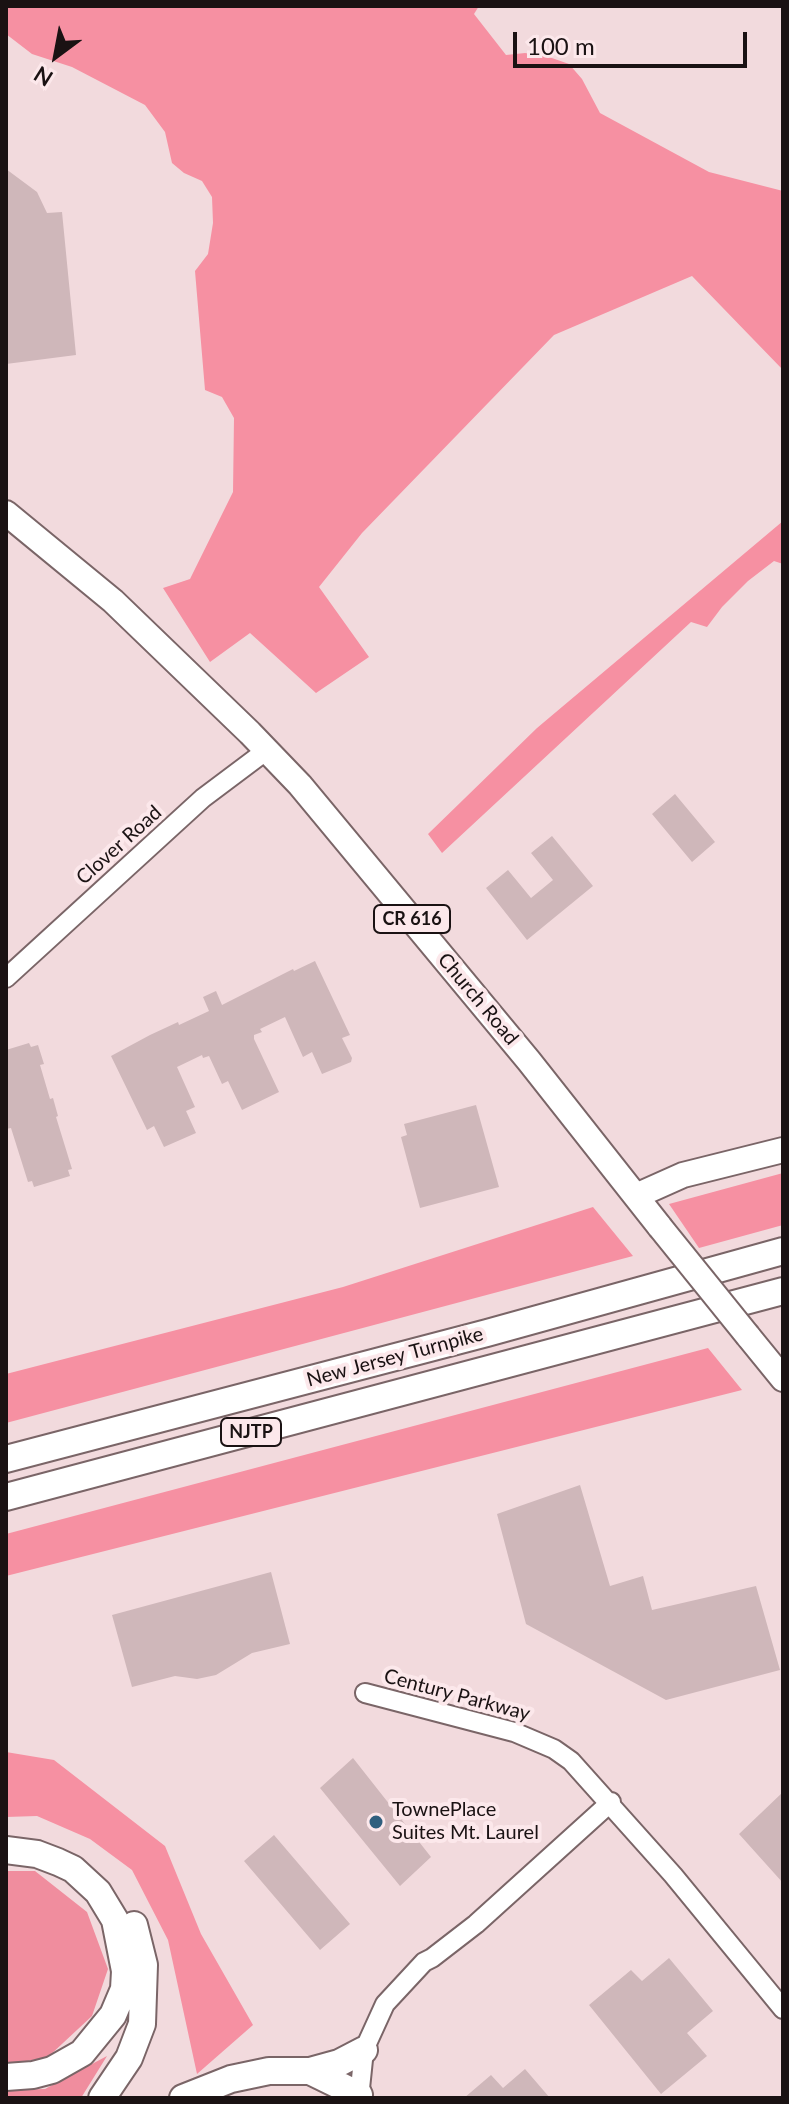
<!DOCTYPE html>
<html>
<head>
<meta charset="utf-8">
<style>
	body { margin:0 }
	#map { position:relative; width:789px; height:2104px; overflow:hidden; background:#f2dadd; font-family:Lato,sans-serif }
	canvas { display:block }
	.frame { position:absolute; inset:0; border:8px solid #1a1213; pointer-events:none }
	.north { position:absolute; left:16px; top:16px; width:80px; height:80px; -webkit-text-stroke:6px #fce8eb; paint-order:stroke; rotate:212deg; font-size:22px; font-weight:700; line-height:32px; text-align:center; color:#1a1213 }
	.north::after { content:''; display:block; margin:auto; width:28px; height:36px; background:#1a1213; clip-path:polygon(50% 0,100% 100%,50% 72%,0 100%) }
	.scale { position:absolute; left:513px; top:32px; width:234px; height:36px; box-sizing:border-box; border:4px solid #1a1213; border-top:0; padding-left:10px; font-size:24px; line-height:28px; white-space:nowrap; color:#1a1213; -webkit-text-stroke:6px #fce8eb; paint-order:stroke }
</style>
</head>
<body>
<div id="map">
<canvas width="789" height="2104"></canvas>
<div class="frame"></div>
<div class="north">N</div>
<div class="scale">100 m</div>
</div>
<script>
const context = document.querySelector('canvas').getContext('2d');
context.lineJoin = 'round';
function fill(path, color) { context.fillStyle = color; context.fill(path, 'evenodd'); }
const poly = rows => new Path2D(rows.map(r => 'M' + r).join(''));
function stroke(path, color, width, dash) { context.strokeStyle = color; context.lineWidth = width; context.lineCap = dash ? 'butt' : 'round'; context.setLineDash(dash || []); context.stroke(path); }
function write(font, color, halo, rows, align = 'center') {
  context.font = font + ' Lato,sans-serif'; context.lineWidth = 8; context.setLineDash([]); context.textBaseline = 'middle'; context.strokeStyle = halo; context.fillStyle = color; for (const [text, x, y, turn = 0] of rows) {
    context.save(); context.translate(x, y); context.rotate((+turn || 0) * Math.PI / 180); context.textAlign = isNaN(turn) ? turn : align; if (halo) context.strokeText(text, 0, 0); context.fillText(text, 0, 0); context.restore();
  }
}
const green = poly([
	[6,1871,35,1871,87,1912,108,1969,92,2016,48,2057,6,2065],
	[107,2056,81,2098,6,2098,6,2090,45,2089]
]);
const forest = poly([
	[6,6,479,6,474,14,506,55,525,53,549,57,569,64,582,79,600,113,709,172,783,191,783,370,692,276,554,335,362,533,319,587,369,657,316,693,250,633,210,662,163,588,190,579,233,492,234,418,222,397,205,390,195,271,208,254,213,223,212,197,202,181,184,173,172,163,165,132,145,105,72,67,32,54,6,34],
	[783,521,783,564,774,561,748,581,722,607,707,627,691,622,442,853,428,834,537,728],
	[783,1173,783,1225,699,1248,669,1204],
	[593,1207,633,1256,6,1423,6,1374,343,1287],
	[708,1348,742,1390,6,1576,6,1534],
	[6,1752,54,1760,165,1846,201,1934,253,2025,197,2074,168,1940,132,1870,90,1839,37,1816,6,1817]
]);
const building = poly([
	[6,169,37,192,47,213,62,212,76,355,6,364],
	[675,794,715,842,692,862,652,814],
	[552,836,593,886,527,940,486,888,508,870,531,898,553,880,531,853],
	[315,961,350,1035,342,1038,352,1058,351,1062,322,1074,312,1052,303,1057,285,1017,260,1029,262,1032,254,1035,254,1039,279,1092,242,1110,228,1081,222,1084,209,1056,203,1058,202,1055,177,1067,195,1107,186,1111,196,1133,164,1147,154,1126,147,1130,111,1056,150,1035,178,1022,179,1025,209,1011,203,997,216,991,222,1005,293,969,294,971],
	[29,1043,31,1047,38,1045,44,1064,40,1065,50,1099,53,1098,58,1116,56,1117,72,1169,68,1170,70,1176,34,1187,32,1181,28,1182,11,1128,6,1129,6,1050],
	[476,1105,499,1187,420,1208,401,1137,407,1135,404,1124],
	[580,1485,610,1586,643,1576,652,1610,756,1586,780,1670,666,1700,526,1624,497,1514],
	[271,1572,290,1644,252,1653,216,1675,197,1679,175,1676,132,1687,112,1615],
	[353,1758,431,1857,400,1886,320,1788],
	[783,1792,783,1883,739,1834],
	[274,1835,350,1924,320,1950,244,1861],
	[669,1958,713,2011,687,2033,707,2056,661,2094,589,2005,631,1970,642,1981],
	[525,2069,550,2098,464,2098,491,2075,503,2088]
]);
const minor = poly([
	[6,978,203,798,267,750],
	[365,1693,514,1732,554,1749,571,1761,673,1875,783,2009],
	[359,2098,364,2050,385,2004,424,1962,432,1958,476,1924,611,1802]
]);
const major = poly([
	[6,513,113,601,250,733,300,785,529,1061,660,1227],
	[636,1196,683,1175,783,1150],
	[748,1336,783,1379]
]);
const highway = poly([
	[6,1459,487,1333,783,1251],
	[6,1497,783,1291],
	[6,1850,37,1854,58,1862,73,1869,98,1892,115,1920,125,1971,124,1989,113,2015,82,2053,52,2070,33,2075,6,2077],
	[310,2071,359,2095],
	[102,2098,129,2058,142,2024,144,1965,134,1925],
	[183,2098,231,2079,269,2071,310,2071,339,2063,364,2050]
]);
const majorBridge = poly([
	[660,1227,748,1336]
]);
const markers = [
	[376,1822,8,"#305f7e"]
];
const shields = [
	[412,919,76],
	[251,1432,60]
];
const shieldNames = [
	["CR 616",412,919],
	["NJTP",251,1432]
];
const streetNames = [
	["Clover Road",119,845,-42],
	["Church Road",478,999,50],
	["New Jersey Turnpike",395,1357,-15],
	["Century Parkway",457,1695,15]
];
const poiNames = [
	["TownePlace",392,1810],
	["Suites Mt. Laurel",392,1833]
];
fill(green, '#f08d9e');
fill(forest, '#f690a2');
fill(building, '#cfb7ba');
stroke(minor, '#7a6567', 22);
stroke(major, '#7a6567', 28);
stroke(highway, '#7a6567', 30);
stroke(minor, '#fff', 18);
stroke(major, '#fff', 24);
stroke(highway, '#fff', 26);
stroke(majorBridge, '#7a6567', 28, []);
stroke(majorBridge, '#fff', 24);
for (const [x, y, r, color] of markers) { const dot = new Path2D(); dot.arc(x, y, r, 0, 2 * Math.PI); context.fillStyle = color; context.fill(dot); stroke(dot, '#fce8eb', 3); }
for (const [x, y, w] of shields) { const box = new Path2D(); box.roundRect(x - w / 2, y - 14, w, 28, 6); context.fillStyle = '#fce8eb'; context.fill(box); stroke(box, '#1a1213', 2); }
write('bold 18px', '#1a1213', null, shieldNames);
write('20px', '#1a1213', '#fce8eb', streetNames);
write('20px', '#1a1213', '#fce8eb', poiNames, 'left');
</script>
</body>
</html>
